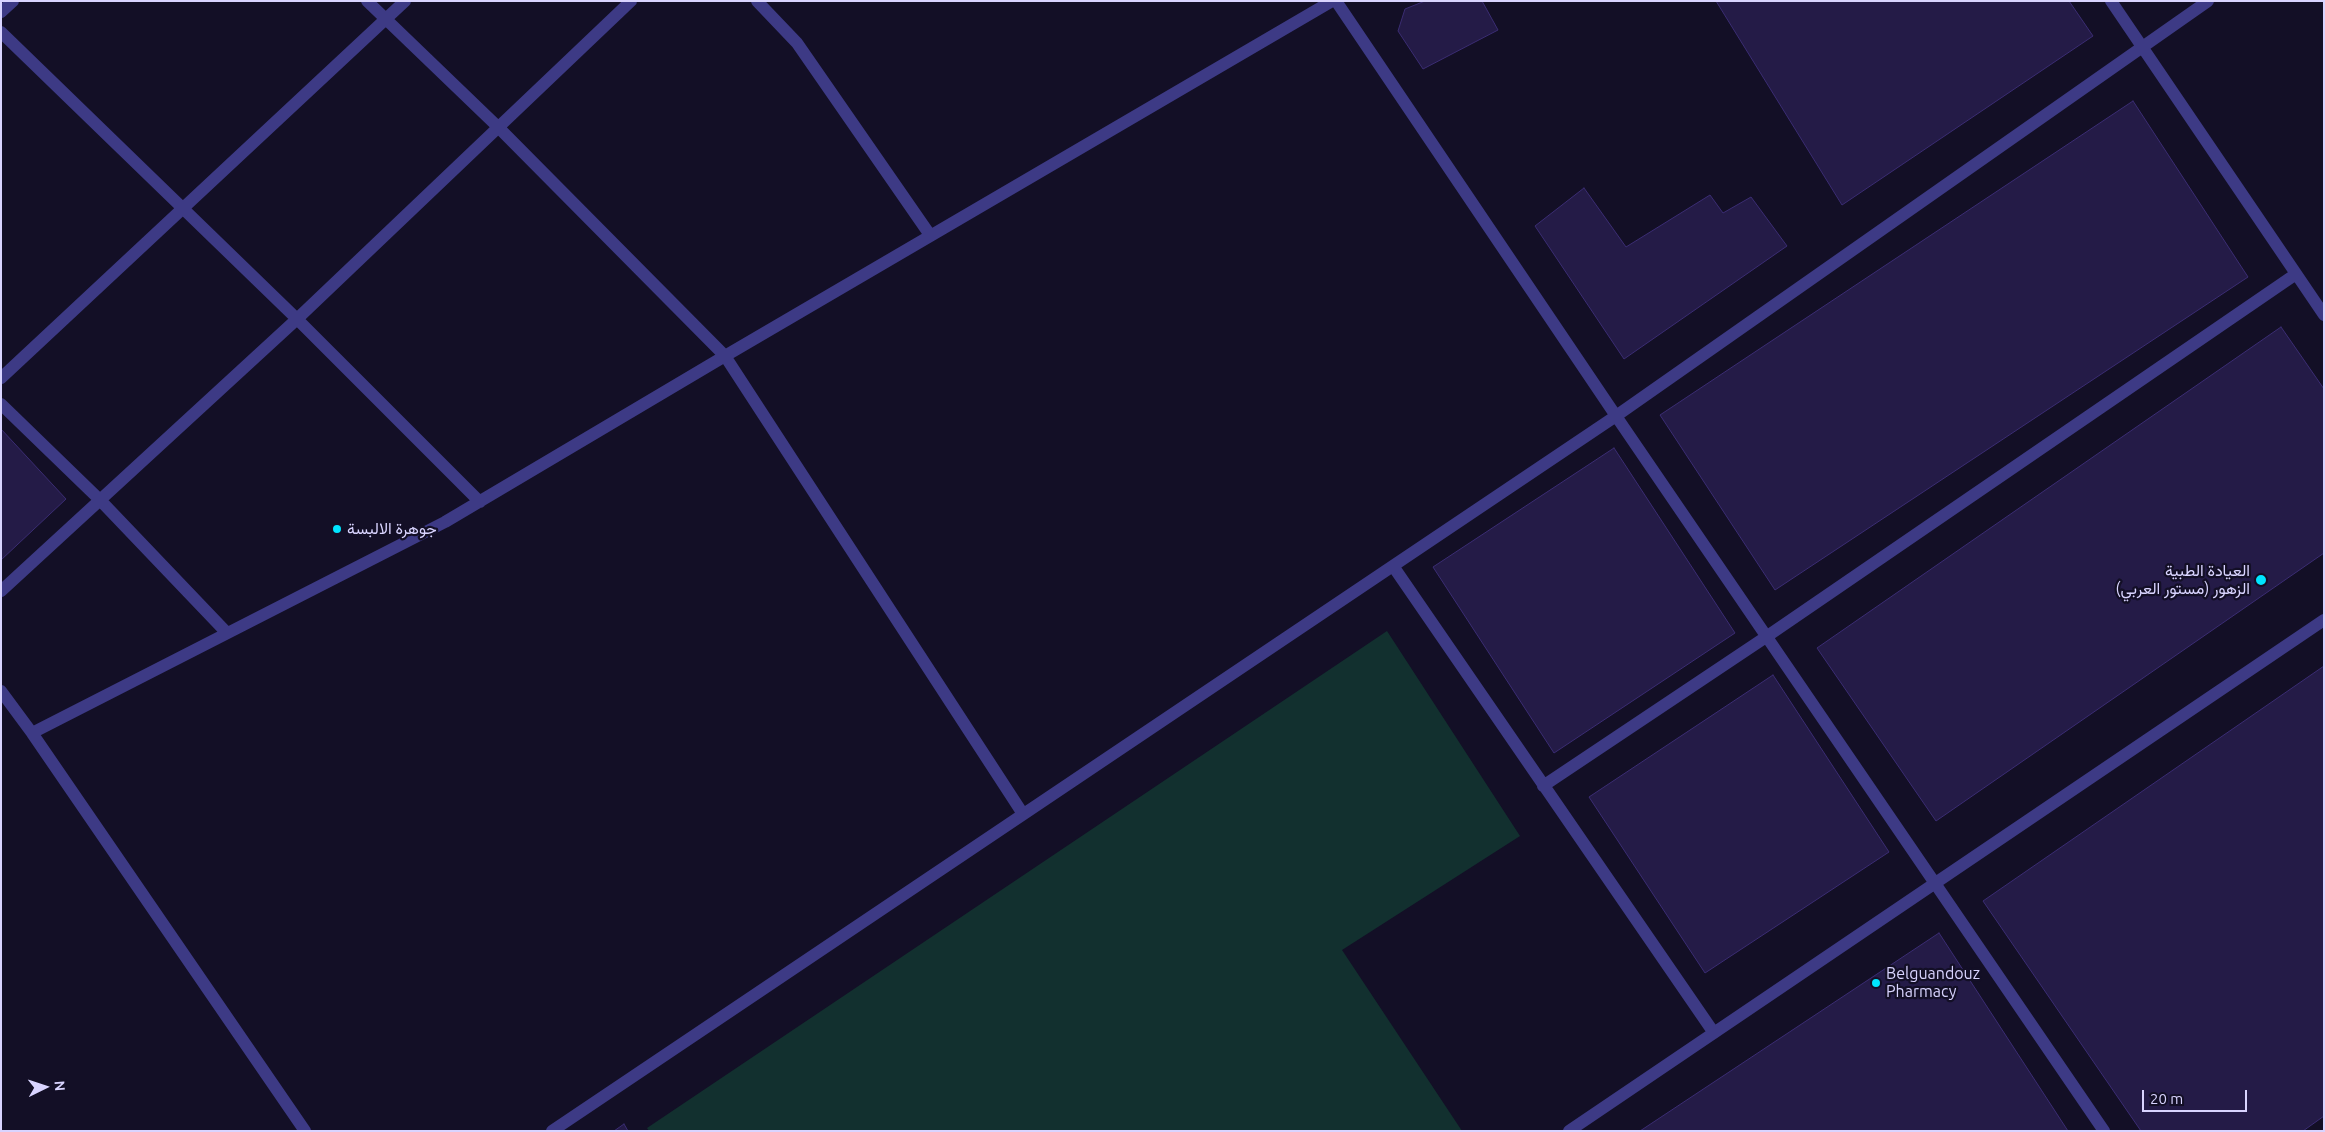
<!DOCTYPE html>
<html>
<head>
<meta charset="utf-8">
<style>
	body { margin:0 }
	#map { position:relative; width:2325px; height:1132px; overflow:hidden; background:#130f26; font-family:Ubuntu,sans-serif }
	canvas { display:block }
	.frame { position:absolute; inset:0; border:2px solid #d9d4ff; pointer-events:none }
	.north { position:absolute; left:20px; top:1062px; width:50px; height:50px; -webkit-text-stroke:4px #130f26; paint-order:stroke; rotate:86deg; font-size:14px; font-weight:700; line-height:20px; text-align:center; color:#d9d4ff }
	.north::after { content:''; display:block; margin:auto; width:18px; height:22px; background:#d9d4ff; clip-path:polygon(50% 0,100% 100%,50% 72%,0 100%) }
	.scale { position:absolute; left:2142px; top:1090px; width:105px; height:22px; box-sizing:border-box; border:2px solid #d9d4ff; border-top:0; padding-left:6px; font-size:15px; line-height:18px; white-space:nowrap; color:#d9d4ff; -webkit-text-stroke:4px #130f26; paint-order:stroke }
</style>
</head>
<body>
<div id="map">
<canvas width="2325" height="1132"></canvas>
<div class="frame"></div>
<div class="north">N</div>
<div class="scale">20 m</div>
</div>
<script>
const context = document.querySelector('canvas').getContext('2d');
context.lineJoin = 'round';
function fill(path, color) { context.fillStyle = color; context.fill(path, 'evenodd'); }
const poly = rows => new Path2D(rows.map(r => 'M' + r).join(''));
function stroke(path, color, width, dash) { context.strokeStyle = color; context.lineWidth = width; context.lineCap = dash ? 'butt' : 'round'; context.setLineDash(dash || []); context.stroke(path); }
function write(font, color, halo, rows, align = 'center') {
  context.font = font + ' Ubuntu,Vazirmatn,sans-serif'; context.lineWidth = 4.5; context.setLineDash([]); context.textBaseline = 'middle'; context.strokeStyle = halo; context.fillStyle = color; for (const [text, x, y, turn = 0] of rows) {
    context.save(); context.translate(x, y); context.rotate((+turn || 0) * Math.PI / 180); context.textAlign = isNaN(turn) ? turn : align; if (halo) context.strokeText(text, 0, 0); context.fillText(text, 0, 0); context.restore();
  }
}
const green = poly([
	[1387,631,1520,836,1342,950,1462,1131,649,1131,647,1128]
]);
const building = poly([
	[1425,1,1482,1,1498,30,1423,69,1398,31,1405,9,1425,1],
	[1716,1,2069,1,2093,36,1842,205,1716,1],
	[2133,101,2248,277,1775,590,1660,415,2133,101],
	[1584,188,1626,247,1710,195,1723,213,1751,197,1787,246,1624,359,1535,226,1584,188],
	[2281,327,2324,389,2324,553,1936,821,1817,648,2281,327],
	[1,429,66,499,1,560,1,429],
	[1614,448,1735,633,1554,753,1433,567,1614,448],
	[2324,666,2324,1116,2303,1131,2141,1131,1983,901,2324,666],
	[1773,675,1889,852,1705,973,1589,797,1773,675],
	[1939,933,2068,1131,1640,1131,1939,933],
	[624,1124,628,1131,614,1131,624,1124]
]);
const minor = poly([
	[367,1,498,127,725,356,1023,814],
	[757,1,797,43,930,235],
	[1336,1,1616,416,2104,1131],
	[2111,1,2324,315],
	[1,12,13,1],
	[1,32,297,319,480,502],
	[1,378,405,1],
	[1,404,100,500,227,633],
	[1393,566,1714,1033],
	[1,591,297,319,631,1],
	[1,691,32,733,305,1131],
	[32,733,445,522,725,356,1332,1],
	[1543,786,1766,637,2296,274],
	[552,1131,1616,416,2208,1],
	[1569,1131,2324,620]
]);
const markers = [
	[337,529,5,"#00e5ff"],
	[2261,580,6,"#00e5ff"],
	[1876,983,5,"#00e5ff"]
];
const poiNames = [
	["جوهرة الالبسة",347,529],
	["العيادة الطبية",2250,571,"right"],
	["الزهور (مستور العربي)",2250,589,"right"],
	["Belguandouz",1886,974],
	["Pharmacy",1886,992]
];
fill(green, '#12302f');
fill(building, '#241b47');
stroke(building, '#3b2d73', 1);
stroke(minor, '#3d3a85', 12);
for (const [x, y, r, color] of markers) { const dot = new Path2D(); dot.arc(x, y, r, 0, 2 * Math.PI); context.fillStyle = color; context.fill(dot); stroke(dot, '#130f26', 2); }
write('16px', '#d9d4ff', '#130f26', poiNames, 'left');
</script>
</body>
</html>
